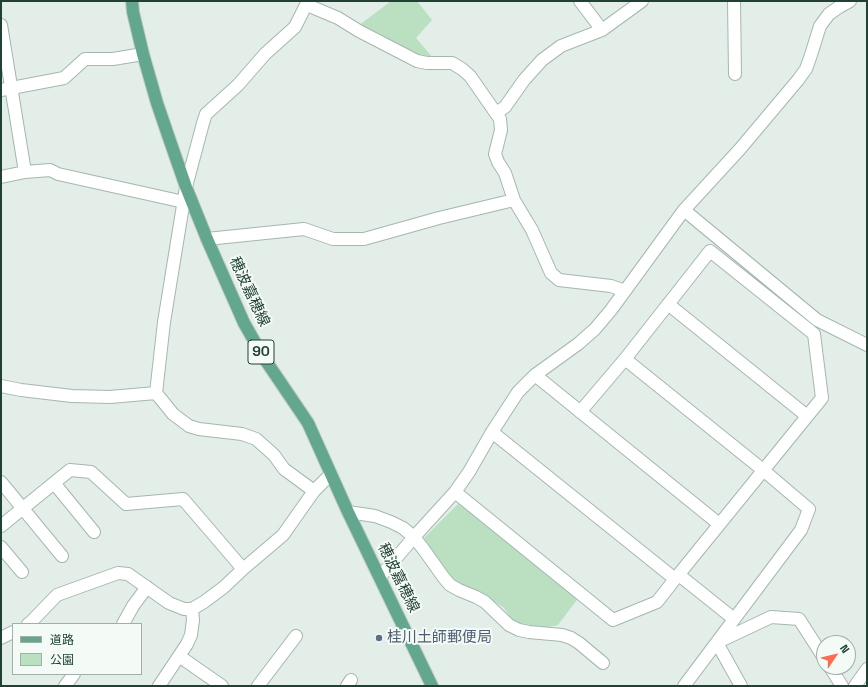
<!DOCTYPE html>
<html>
<head>
<meta charset="utf-8">
<style>
	body { margin:0 }
	#map { position:relative; width:868px; height:687px; overflow:hidden; background:#e3eee8; font-family:"Space Grotesk","Noto Sans JP",sans-serif }
	canvas { display:block }
	.frame { position:absolute; inset:0; border:2px solid #214135; pointer-events:none }
	.legend { position:absolute; left:12px; top:623px; width:130px; height:52px; box-sizing:border-box; background:#f4faf6; border:1px solid #a0b0a9; margin:0; padding:5px 7px; list-style:none; font-size:12px; color:#214135 }
	.legend li { display:flex; align-items:center; gap:8px; height:20px }
	.legend b { width:20px; border:1px solid #a0b0a9 }
	.north { position:absolute; left:816px; top:635px; width:40px; height:40px; box-sizing:border-box; background:#f4faf6; border:1px solid #a0b0a9; border-radius:50%; rotate:55deg; font-size:11px; font-weight:700; line-height:16px; text-align:center; color:#214135 }
	.north::after { content:''; display:block; margin:auto; width:14px; height:18px; background:#fc6c52; clip-path:polygon(50% 0,100% 100%,50% 72%,0 100%) }
</style>
</head>
<body>
<div id="map">
<canvas width="868" height="687"></canvas>
<div class="frame"></div>
<ul class="legend">
<li><b style="height:5px;background:#64a78f"></b>道路</li>
<li><b style="height:11px;background:#bae0c1"></b>公園</li>
</ul>
<div class="north">N</div>
</div>
<script>
const context = document.querySelector('canvas').getContext('2d');
context.lineJoin = 'round';
function fill(path, color) { context.fillStyle = color; context.fill(path, 'evenodd'); }
const poly = rows => new Path2D(rows.map(r => 'M' + r).join(''));
function stroke(path, color, width, dash) { context.strokeStyle = color; context.lineWidth = width; context.lineCap = dash ? 'butt' : 'round'; context.setLineDash(dash || []); context.stroke(path); }
function write(font, color, halo, rows, align = 'center') {
  context.font = font + ' "Space Grotesk","Noto Sans JP",sans-serif'; context.lineWidth = 4; context.setLineDash([]); context.textBaseline = 'middle'; context.strokeStyle = halo; context.fillStyle = color; for (const [text, x, y, turn = 0] of rows) {
    context.save(); context.translate(x, y); context.rotate((+turn || 0) * Math.PI / 180); context.textAlign = isNaN(turn) ? turn : align; if (halo) context.strokeText(text, 0, 0); context.fillText(text, 0, 0); context.restore();
  }
}
const green = poly([
	[391,1,417,1,432,20,416,38,433,58,425,58,358,26],
	[460,502,579,597,558,625,539,629,514,623,504,608,477,590,455,582,423,539]
]);
const minor = poly([
	[308,1,295,27,265,54,238,85,206,114,203,123,186,187,164,322,156,393,173,414,189,426,199,429,242,434,256,439,274,455,284,469,314,491],
	[580,1,602,30,642,1],
	[734,1,735,74],
	[307,5,338,18,359,31,417,61,427,63,452,63,462,69,470,76,500,119,501,130,495,154,498,162,505,173,514,200,532,230,551,273,559,280,611,286,625,291],
	[1,25,25,172],
	[1,90,64,78,85,59,113,59,143,54],
	[496,113,505,107,524,80,542,60,561,46,602,30],
	[1,177,25,172,50,170,58,174,184,202],
	[684,210,817,320,867,345],
	[207,239,304,229,333,239,364,239,439,218,514,200],
	[668,304,807,416],
	[625,359,763,470,809,509,801,530,684,686],
	[535,375,719,524],
	[1,386,21,390,72,396,110,397,156,393],
	[492,432,675,579,822,398,814,334,710,251,625,359,580,412],
	[1,482,62,556],
	[54,483,94,532],
	[455,492,613,620,657,602,675,579],
	[348,512,375,516,391,522,403,528,414,537,455,492,469,472,492,432,518,392,535,375,578,344,595,329,611,310,684,210,740,149,798,80,806,69,811,55,820,26,829,14,839,7,850,1],
	[1,526,70,470,91,472,126,504,183,499,243,569],
	[1,547,22,572],
	[679,575,734,619],
	[380,577,414,537,424,550,444,578,450,585,459,590,476,597,485,602,509,625,519,630,529,632,562,635,571,638,579,643,603,663],
	[28,624,31,622,57,595,118,573,128,574,169,603,184,609,192,609,204,602,224,587,243,569,283,535,314,491,331,474],
	[123,624,133,606,147,587],
	[1,638,13,632],
	[718,642,771,617,799,619,824,658],
	[717,643,741,686],
	[179,656,222,686],
	[830,667,842,686],
	[65,686,74,674],
	[159,686,187,644,191,635,193,620,192,609],
	[258,686,296,636],
	[347,686,351,680],
	[855,686,867,669]
]);
const major = poly([
	[132,1,133,12,143,54,157,103,170,141,186,187,207,239,244,323,264,358,308,423,348,512,432,686]
]);
const markers = [
	[379,638,4,"#5c6f8a"]
];
const shields = [
	[261,352,26]
];
const shieldNames = [
	["90",261,352]
];
const streetNames = [
	["穂波嘉穂線",249,292,65],
	["穂波嘉穂線",398,578,64]
];
const serviceNames = [
	["桂川土師郵便局",387,638]
];
fill(green, '#bae0c1');
stroke(minor, '#a5b7af', 14);
stroke(major, '#c1cac6', 14);
stroke(minor, '#fff', 12);
stroke(major, '#64a78f', 12);
for (const [x, y, r, color] of markers) { const dot = new Path2D(); dot.arc(x, y, r, 0, 2 * Math.PI); context.fillStyle = color; context.fill(dot); stroke(dot, '#f4faf6', 1.5); }
for (const [x, y, w] of shields) { const box = new Path2D(); box.roundRect(x - w / 2, y - 12, w, 24, 3); context.fillStyle = '#f4faf6'; context.fill(box); stroke(box, '#214135', 1); }
write('bold 14px', '#214135', null, shieldNames);
write('15px', '#214135', '#f4faf6', streetNames);
write('15px', '#4e5e75', '#f4faf6', serviceNames, 'left');
</script>
</body>
</html>
